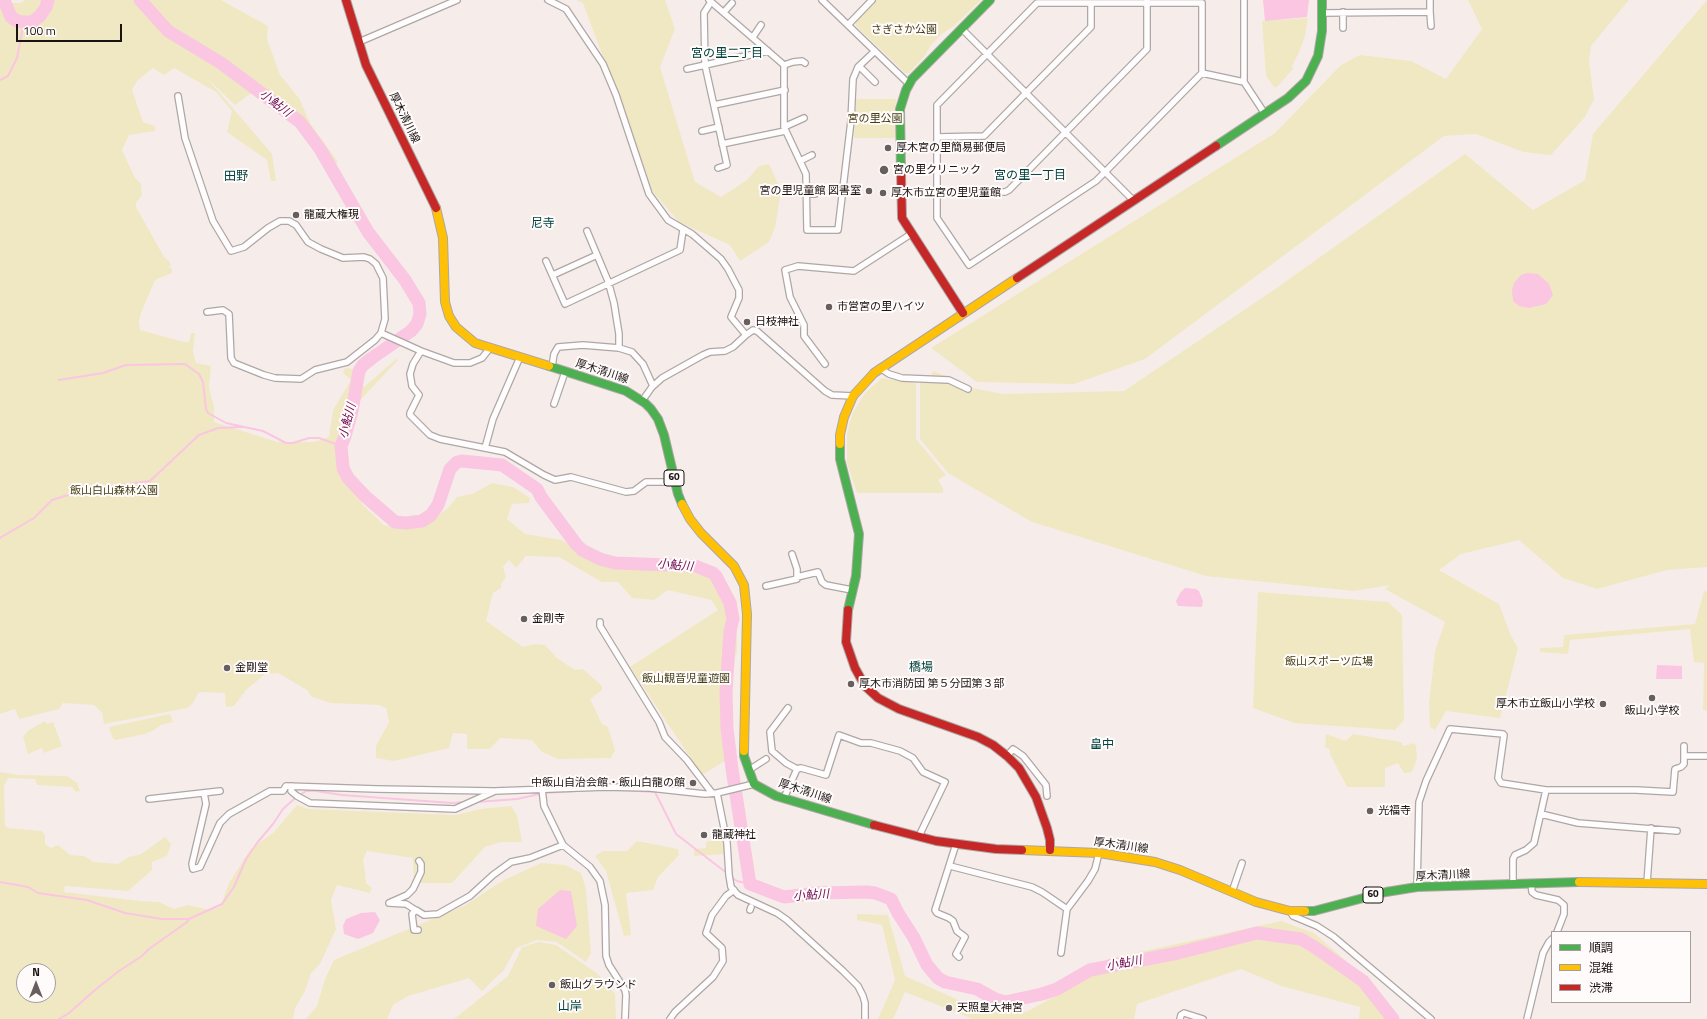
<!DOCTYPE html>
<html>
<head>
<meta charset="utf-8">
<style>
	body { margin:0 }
	#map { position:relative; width:1707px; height:1019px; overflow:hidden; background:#f6edea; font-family:"Titillium Web","Noto Sans JP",sans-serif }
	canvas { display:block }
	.legend { position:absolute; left:1551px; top:931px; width:140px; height:72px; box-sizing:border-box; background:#fffbfa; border:1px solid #a39e9d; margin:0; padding:5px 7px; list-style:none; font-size:12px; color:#191311 }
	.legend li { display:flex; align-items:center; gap:8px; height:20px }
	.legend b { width:20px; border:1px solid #a39e9d }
	.north { position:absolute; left:16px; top:963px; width:40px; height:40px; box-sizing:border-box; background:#fffbfa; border:1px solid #a39e9d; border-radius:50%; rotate:0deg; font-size:11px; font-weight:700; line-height:16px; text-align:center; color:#191311 }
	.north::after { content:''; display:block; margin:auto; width:14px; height:18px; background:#665f5d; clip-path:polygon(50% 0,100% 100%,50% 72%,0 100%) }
	.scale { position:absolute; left:16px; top:24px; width:106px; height:18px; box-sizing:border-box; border:2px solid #191311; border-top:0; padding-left:5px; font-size:12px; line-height:14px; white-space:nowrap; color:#191311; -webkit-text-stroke:3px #fffbfa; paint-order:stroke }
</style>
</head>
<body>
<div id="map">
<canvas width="1707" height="1019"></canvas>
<ul class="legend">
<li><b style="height:5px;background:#4caf50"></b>順調</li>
<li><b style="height:5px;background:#ffc107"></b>混雑</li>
<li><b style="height:5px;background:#c62828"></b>渋滞</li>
</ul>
<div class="north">N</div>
<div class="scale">100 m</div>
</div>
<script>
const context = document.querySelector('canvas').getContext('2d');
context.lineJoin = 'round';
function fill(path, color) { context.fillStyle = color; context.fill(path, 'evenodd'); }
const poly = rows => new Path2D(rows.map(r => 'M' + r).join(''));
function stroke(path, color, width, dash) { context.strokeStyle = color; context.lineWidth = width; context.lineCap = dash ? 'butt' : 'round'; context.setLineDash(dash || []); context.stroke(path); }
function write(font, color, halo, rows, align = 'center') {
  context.font = font + ' "Titillium Web","Noto Sans JP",sans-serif'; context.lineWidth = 4; context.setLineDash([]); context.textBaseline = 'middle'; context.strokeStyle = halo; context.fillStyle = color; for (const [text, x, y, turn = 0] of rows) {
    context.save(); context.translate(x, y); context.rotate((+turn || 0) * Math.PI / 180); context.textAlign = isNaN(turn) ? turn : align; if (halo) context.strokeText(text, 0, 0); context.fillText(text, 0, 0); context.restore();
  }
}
const green = poly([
	[0,0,7,0,9,3,20,3,25,0,221,0,268,26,267,39,280,75,299,98,310,123,338,162,327,171,313,150,312,140,255,84,253,92,235,105,207,78,272,154,276,181,271,181,267,160,227,132,232,111,216,92,174,68,164,75,153,68,137,81,132,90,143,122,155,126,155,131,129,135,122,150,135,178,141,184,142,195,136,203,136,207,164,257,169,261,171,265,169,267,172,269,172,273,155,280,141,313,139,321,140,330,184,342,189,342,191,333,195,333,193,351,196,363,211,366,209,388,214,407,214,422,277,442,314,442,329,437,333,410,351,380,343,373,344,369,348,368,354,370,357,383,364,387,396,359,398,360,350,411,345,443,345,468,362,504,384,525,401,529,421,528,448,508,457,497,472,494,492,483,513,487,530,498,529,503,512,504,507,519,525,534,562,540,595,561,664,565,726,582,737,601,737,654,725,665,728,759,702,775,630,667,718,610,711,600,668,590,654,600,632,598,618,582,602,582,559,557,526,556,516,568,509,560,503,567,506,577,501,584,501,588,493,593,486,621,523,647,535,644,545,645,557,658,575,670,583,669,602,686,602,690,590,699,602,724,608,727,615,750,611,758,558,759,542,752,532,740,500,738,490,749,467,749,467,734,453,733,449,748,394,761,376,758,376,746,389,722,386,708,379,705,331,703,312,697,307,690,278,673,265,674,247,689,234,706,226,707,225,693,199,692,192,704,187,708,104,724,102,713,94,705,63,703,59,709,19,719,15,709,0,714],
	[576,0,665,0,675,29,660,67,695,182,721,197,747,180,759,166,769,164,781,191,775,228,769,242,740,261,730,245,679,222,653,192,583,3],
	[877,0,981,0,954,26,943,33,931,45,924,57,909,73,905,73,856,26,856,21],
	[1468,0,1629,0,1591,46,1589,62,1594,99,1585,117,1551,155,1523,152,1476,134,1444,136,1145,359,1074,384,977,382,931,348,1275,133,1341,65,1360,55,1411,61,1446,79,1482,29],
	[1707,0,1707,567,1667,570,1597,589,1563,578,1519,540,1461,554,1439,570,1499,604,1511,636,1518,648,1500,718,1446,711,1435,730,1430,727,1429,704,1435,651,1445,622,1385,589,1390,585,1354,591,1206,576,1032,522,948,473,920,439,920,378,929,380,933,371,948,377,957,385,1003,394,1124,391,1278,287,1465,154,1533,210,1585,180,1593,134],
	[1308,18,1305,36,1299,52,1292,66,1293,69,1277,87,1274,87,1266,76,1262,21],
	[856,99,896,99,895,111,895,138,854,138],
	[882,378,916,383,916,439,946,475,938,480,943,488,943,493,857,493,847,463,847,434,852,414,865,393],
	[1704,591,1707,592,1707,711,1703,710,1704,663,1694,662,1690,629,1570,640,1568,654,1540,652,1540,648,1563,647,1564,635,1695,624],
	[1258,592,1388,602,1402,615,1404,720,1395,730,1294,723,1253,708],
	[170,714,173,722,161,725,154,730,145,734,116,740,113,739,109,727],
	[45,721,47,724,53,722,62,746,44,753,42,748,28,754,23,736,29,730],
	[1326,734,1346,741,1353,734,1401,742,1403,746,1414,743,1416,746,1417,758,1412,772,1404,773,1398,763,1385,768,1385,787,1347,787,1330,754,1330,749,1325,748],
	[0,772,20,775,67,776,77,783,80,791,76,792,72,787,37,785,35,779,8,778,4,786,5,825,7,828,42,831,45,835,45,844,51,848,58,845,70,855,84,856,94,862,118,864,129,857,141,854,165,837,171,844,167,856,152,862,152,870,128,891,65,886,64,892,140,901,159,902,174,909,188,905,209,910,220,907,229,883,250,850,274,832,297,805,308,809,456,815,480,809,511,806,517,815,522,842,501,842,485,847,452,883,414,883,413,858,367,851,363,860,365,871,366,883,372,888,370,893,337,885,331,900,336,929,320,964,311,973,304,993,295,1008,293,1019,0,1019],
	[24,971,48,971,48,995,24,995],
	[637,841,678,849,679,855,658,877,653,890,626,893,631,935,624,936,606,871,595,856,603,851,627,851],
	[708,841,724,841,725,854,694,856,694,849,706,848,706,843],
	[541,863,565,865,581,873,586,889,591,953,586,962,557,942,537,940,516,948,504,970,482,991,469,978,408,996,393,1005,387,1019,306,1019,317,1006,325,979,334,960,464,906,502,881],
	[857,914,888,915,905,976,985,1012,1026,1012,1065,991,1108,959,1281,921,1314,933,1376,987,1386,1019,1359,1019,1360,1007,1281,986,1241,969,1137,1004,1134,1019,973,1019,905,992,893,1019,878,1019,895,980,882,925,857,920],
	[539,942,556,945,598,974,615,994,616,1019,454,1019,508,976,522,947]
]);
const water = poly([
	[1263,0,1309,0,1307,17,1265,21],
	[1527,273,1538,274,1549,284,1553,295,1546,304,1529,308,1519,306,1513,301,1512,290,1514,283,1521,275],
	[1185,588,1196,589,1199,591,1203,601,1202,607,1178,606,1176,601,1180,593],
	[1657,665,1682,666,1682,679,1656,679],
	[560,890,571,891,577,926,566,939,536,926,538,909],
	[375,912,380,920,373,933,358,939,344,934,343,926,346,919,361,913]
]);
const stream = poly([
	[0,80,8,76,17,58,24,22],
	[59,380,103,373,126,365,185,364,199,374,203,382,206,409,208,413,226,423,263,431,286,443,293,443,309,438,319,438,341,446],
	[0,538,34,518,52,500,84,490,150,481,199,435,218,428,242,427],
	[616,790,655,792,676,834,728,874],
	[477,802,517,799,544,793,593,790],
	[731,877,737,881,750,884],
	[0,882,28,887,38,893,87,900,125,913,162,919,189,919,222,904,234,887,246,859,257,843,273,824,283,809,294,799,306,791,316,791,342,795,452,803,464,802],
	[59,1019,69,1013,95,990,119,971,142,956,149,949,187,922,189,919]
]);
const river = poly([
	[4,0,11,17,17,21,23,22,32,22,40,16,46,7,48,0],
	[140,0,168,31,221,63,300,122,320,149,368,232,405,280,419,303,420,314,417,324,411,331,372,358,363,365,359,371,352,411,345,436,341,446,343,468,348,478,366,497,395,522,406,523,422,521,431,515,438,505,450,469,457,462,462,461,502,465,537,489,541,497,576,544,582,550,600,559,615,563,695,566,713,573,716,576,730,603,733,619,730,631,726,692,727,729,732,769,750,884,784,897,818,893,867,892,875,893,891,899,898,913,914,938,927,965,938,978,945,982,977,989,995,999,1005,1002,1042,994,1057,989,1090,970,1178,953,1257,933,1301,939,1313,946,1363,981,1393,1019]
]);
const street = poly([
	[548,0,566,9,603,64,616,95,649,194,668,220,692,234,721,259,728,269,739,290,739,298,731,317,746,335],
	[709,0,784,65,784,127,806,174,807,230,838,230,851,121,853,79,858,67,875,51],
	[822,0,909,84],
	[1244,0,1244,82,1265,114],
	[711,2,704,13,705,65,727,165,718,168],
	[1091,3,1202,3,1202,73,1105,172,1096,181,969,265,937,218,937,105,1037,3,1091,3,1091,27,1026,93,1134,201],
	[724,12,732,3],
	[1343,12,1343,28],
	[1430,12,1431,26],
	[1322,13,1430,12,1430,0],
	[848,25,872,0],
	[753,37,761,25],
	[359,42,457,0],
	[784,65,793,62,802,61,805,63],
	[859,66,875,82],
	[687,69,768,51],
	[1202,73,1244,82],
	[178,96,185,138,213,221,231,251,244,247,268,228,280,221,289,221,296,225,308,242,321,249,343,258,364,257,370,259,376,264,383,278,385,319,381,333,375,340,347,362,315,370,301,379,275,378,264,375,234,363,231,358,229,314,223,310,207,312],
	[714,105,785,90],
	[784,127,804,118],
	[702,131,719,127],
	[937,137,984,136,1026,93,962,29],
	[722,144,785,131],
	[800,161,812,155],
	[901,192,1005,192,1009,190,1147,49,1147,0],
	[806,194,815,194],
	[587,231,608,281,614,303,619,334,619,348],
	[546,261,565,304,680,250,683,230],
	[553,275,597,255],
	[381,333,421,351,454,363,470,363,482,358,490,348],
	[421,351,413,364,410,374,412,386,419,395,410,413,410,415,430,435,440,439,505,452,544,475,555,480,571,477,626,492,634,491,646,482,675,482],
	[825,364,804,336,804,325,790,297,785,270,798,266,854,271,911,234],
	[552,367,554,354,558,347,583,345,619,348,632,352,643,364,653,386],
	[880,368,889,374,902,378,949,380,968,389],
	[642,401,652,387,662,378,703,355,710,352,725,351,733,347,746,335,753,330,757,331,825,391,832,395,853,396],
	[554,404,565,372],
	[485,448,493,419,520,357],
	[797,577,818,572,822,582,826,585,852,590],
	[766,586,797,579,797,569,792,554],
	[600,622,600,626,659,722,665,737,687,760,712,793],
	[1007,756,1013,749,1023,756,1046,785,1047,796],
	[1685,756,1707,756],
	[797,769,801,768,826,775,839,735,861,743,871,743,900,751,913,758,923,772,945,782,919,836],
	[749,770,766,759],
	[754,784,717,793,727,843,729,875,731,887,738,895,777,913,787,920,843,971,858,986,863,996,865,1003,865,1019],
	[292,786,291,791,297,796,310,803,455,809,495,791,606,787,650,788,705,794,717,793],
	[542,789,544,806,563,845,590,867,600,881,605,905,606,956,609,965,625,990,626,995,625,1019],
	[204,793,206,804,192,864,193,869,200,867,220,823,229,814,270,791,283,791,286,786,377,789,493,791],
	[784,798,797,769,786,763,772,751,770,732,788,708],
	[149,799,220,791],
	[1541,814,1578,823,1677,831],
	[956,844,935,910,937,913,949,918,953,921,957,931,965,937,956,954,959,957],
	[950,866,1032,887,1042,892,1067,909],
	[1513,883,1513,859,1515,855,1526,850,1534,843,1546,790],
	[1531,883,1532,892,1536,895,1558,900,1564,905,1564,914,1557,932],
	[1647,883,1651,828],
	[1417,887,1419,802,1426,781,1450,729,1503,734,1504,735,1498,778,1501,783,1546,790,1636,790,1673,792,1675,769,1681,767,1684,764,1684,746],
	[1232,892,1242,863],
	[750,910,751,907],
	[417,911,406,904,389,903,407,895,413,889,421,872,421,864,419,861],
	[1290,911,1293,916,1317,926,1334,937,1431,1019],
	[418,930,414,930,412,914,416,910,424,915,438,914,470,896,493,875,511,862,530,858,563,845],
	[1061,953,1067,909,1088,881,1095,869,1099,853],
	[670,1019,675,1012,713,977,723,961,722,948,706,933,712,915,726,896,734,890],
	[1180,1019,1181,1015,1184,1013,1203,1019],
	[1527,1019,1543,953,1549,942,1552,939]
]);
const fast = poly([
	[1216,146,1288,98,1306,81,1318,56,1322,31,1322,0],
	[901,173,900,109,906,90,912,79,990,0],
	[549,366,626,391,645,403,651,409,658,419,664,435,678,494,682,504],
	[840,444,840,459,859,534,856,576,848,610],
	[744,751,744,756,754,784,776,796,874,825],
	[1305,911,1314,911,1386,892,1417,887,1579,882]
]);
const slow = poly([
	[436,208,443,238,445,302,449,316,456,327,475,343,549,366],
	[840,444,840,435,844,417,853,396,874,373,1017,278],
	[682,504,690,519,701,533,734,566,744,585,747,614,744,751],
	[1022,850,1099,853,1155,862,1180,870,1256,902,1290,911,1305,911],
	[1579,882,1707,884]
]);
const jam = poly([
	[346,0,366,65,436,208],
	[901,173,902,218,963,313],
	[1017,278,1216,146],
	[848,610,846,642,855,668,865,686,878,698,899,709,978,737,993,745,1007,756,1019,768,1036,797,1047,828,1050,840,1050,850],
	[874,825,936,841,996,849,1022,850]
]);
const markers = [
	[888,148,4,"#665f5d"],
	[884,170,5,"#665f5d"],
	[869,191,4,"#665f5d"],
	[883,193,4,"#665f5d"],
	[296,215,4,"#665f5d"],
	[829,307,4,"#665f5d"],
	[747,322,4,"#665f5d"],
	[524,619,4,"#665f5d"],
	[227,668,4,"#665f5d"],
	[851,684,4,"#665f5d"],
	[1652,698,4,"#665f5d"],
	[1603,704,4,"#665f5d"],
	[693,783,4,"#665f5d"],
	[1370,811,4,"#665f5d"],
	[704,835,4,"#665f5d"],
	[552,985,4,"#665f5d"],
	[949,1008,4,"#665f5d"]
];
const shields = [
	[674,478,20],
	[1373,895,20]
];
const shieldNames = [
	["60",674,478],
	["60",1373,895]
];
const parkNames = [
	["さぎさか公園",904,30],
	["宮の里公園",875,119],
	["飯山白山森林公園",114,491],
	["飯山スポーツ広場",1329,662],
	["飯山観音児童遊園",686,679]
];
const streetNames = [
	["厚木清川線",404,118,64],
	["厚木清川線",602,372,18],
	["厚木清川線",805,792,18],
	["厚木清川線",1121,846,8],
	["厚木清川線",1443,876,-3]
];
const poiNames = [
	["厚木宮の里簡易郵便局",896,148],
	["宮の里クリニック",893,170],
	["宮の里児童館 図書室",861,191,"right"],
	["厚木市立宮の里児童館",891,193],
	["龍蔵大権現",304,215],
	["市営宮の里ハイツ",837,307],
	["日枝神社",755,322],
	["金剛寺",532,619],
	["金剛堂",235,668],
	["厚木市消防団 第５分団第３部",859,684],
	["厚木市立飯山小学校",1595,704,"right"],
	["飯山小学校",1652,711,"center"],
	["中飯山自治会館・飯山白龍の館",685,783,"right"],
	["光福寺",1378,811],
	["龍蔵神社",712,835],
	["飯山グラウンド",560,985],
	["天照皇大神宮",957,1008]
];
const neighbourhoodNames = [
	["宮の里二丁目",727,54],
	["宮の里一丁目",1030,176],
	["田野",236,177],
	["尼寺",543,224],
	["橋場",921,668],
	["畠中",1102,745],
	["山岸",570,1007]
];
const waterNames = [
	["小鮎川",275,104,37],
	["小鮎川",348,421,-75],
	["小鮎川",675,566,5],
	["小鮎川",811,896,-4],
	["小鮎川",1124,964,-11]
];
fill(green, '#f0e8c3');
fill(water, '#fac6e1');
stroke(stream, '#fac6e1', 2);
stroke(river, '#fac6e1', 13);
stroke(street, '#ada7a5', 8);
stroke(fast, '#ada7a5', 10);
stroke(slow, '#ada7a5', 10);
stroke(jam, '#ada7a5', 10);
stroke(street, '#fefcfc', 5.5);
stroke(fast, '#4caf50', 8);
stroke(slow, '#ffc107', 8);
stroke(jam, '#c62828', 8);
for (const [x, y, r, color] of markers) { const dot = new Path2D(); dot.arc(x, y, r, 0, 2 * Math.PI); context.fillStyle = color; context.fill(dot); stroke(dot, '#fffbfa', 1.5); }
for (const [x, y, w] of shields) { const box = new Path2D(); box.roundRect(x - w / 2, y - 8, w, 16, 3); context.fillStyle = '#fffbfa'; context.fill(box); stroke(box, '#191311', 1); }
write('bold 10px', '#191311', null, shieldNames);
write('11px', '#443e15', '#fffbfa', parkNames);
write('11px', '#191311', '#fffbfa', streetNames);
write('11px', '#191311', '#fffbfa', poiNames, 'left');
write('12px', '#00433f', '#fffbfa', neighbourhoodNames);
write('italic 12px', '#700a51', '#fffbfa', waterNames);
</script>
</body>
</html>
